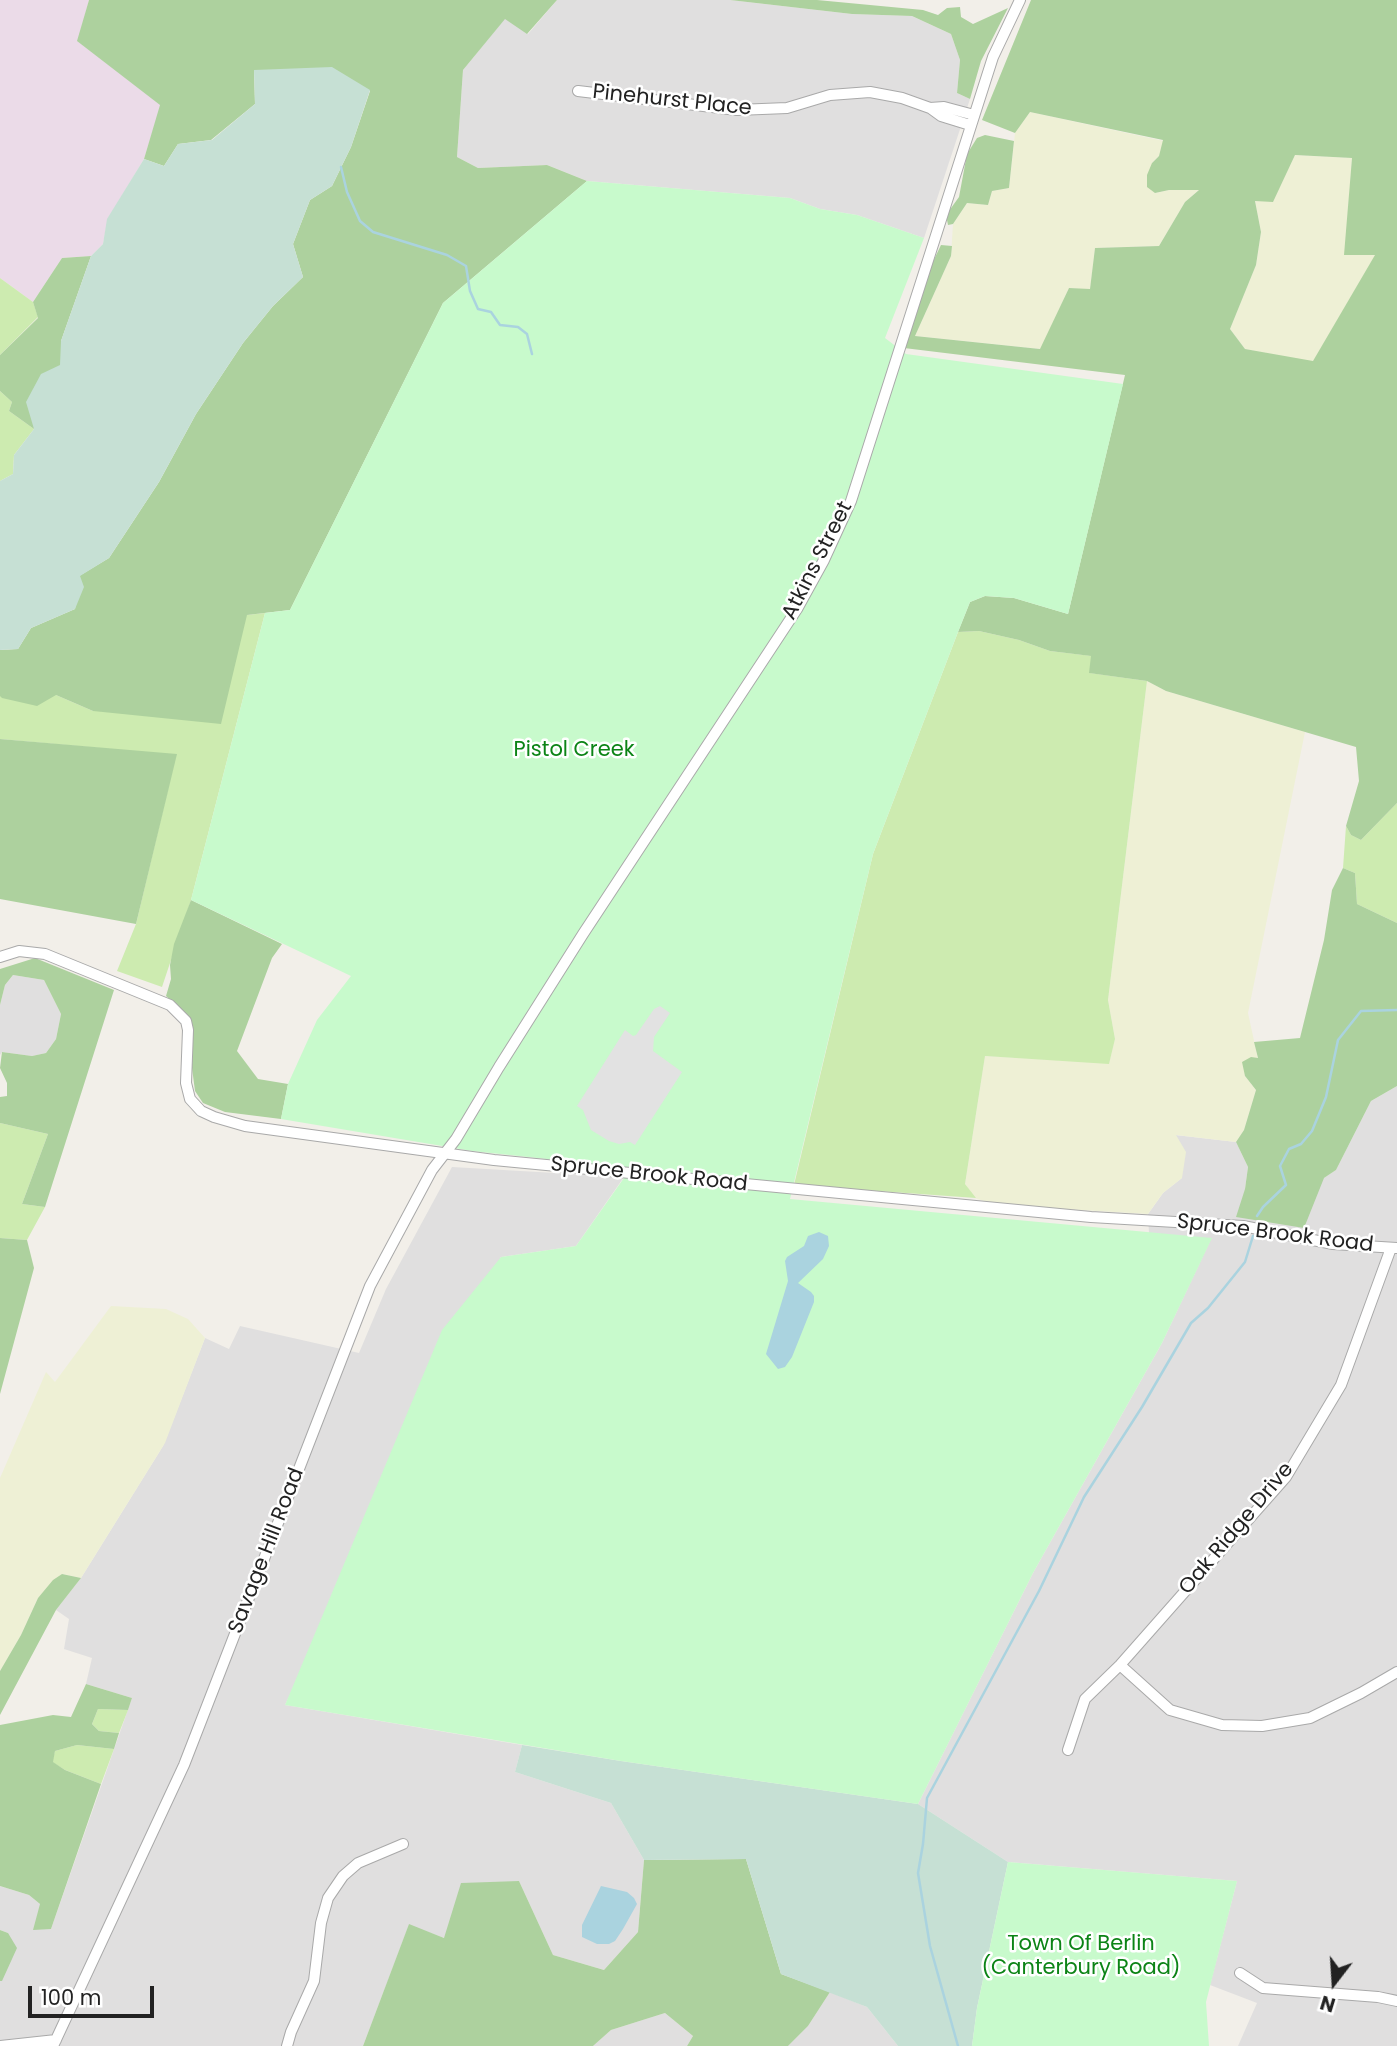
<!DOCTYPE html>
<html>
<head>
<meta charset="utf-8">
<style>
	body { margin:0 }
	#map { position:relative; width:1397px; height:2046px; overflow:hidden; background:#f2efe9; font-family:Poppins,sans-serif }
	canvas { display:block }
	.north { position:absolute; left:1299px; top:1948px; width:70px; height:70px; -webkit-text-stroke:5px #fff; paint-order:stroke; rotate:197deg; font-size:19px; font-weight:700; line-height:28px; text-align:center; color:#222 }
	.north::after { content:''; display:block; margin:auto; width:24px; height:32px; background:#222; clip-path:polygon(50% 0,100% 100%,50% 72%,0 100%) }
	.scale { position:absolute; left:28px; top:1986px; width:126px; height:32px; box-sizing:border-box; border:4px solid #222; border-top:0; padding-left:9px; font-size:21px; line-height:24px; white-space:nowrap; color:#222; -webkit-text-stroke:5px #fff; paint-order:stroke }
</style>
</head>
<body>
<div id="map">
<canvas width="1397" height="2046"></canvas>
<div class="north">N</div>
<div class="scale">100 m</div>
</div>
<script>
const context = document.querySelector('canvas').getContext('2d');
context.lineJoin = 'round';
function fill(path, color) { context.fillStyle = color; context.fill(path, 'evenodd'); }
const poly = rows => new Path2D(rows.map(r => 'M' + r).join(''));
function stroke(path, color, width, dash) { context.strokeStyle = color; context.lineWidth = width; context.lineCap = dash ? 'butt' : 'round'; context.setLineDash(dash || []); context.stroke(path); }
function write(font, color, halo, rows, align = 'center') {
  context.font = font + ' Poppins,sans-serif'; context.lineWidth = 5; context.setLineDash([]); context.textBaseline = 'middle'; context.strokeStyle = halo; context.fillStyle = color; for (const [text, x, y, turn = 0] of rows) {
    context.save(); context.translate(x, y); context.rotate((+turn || 0) * Math.PI / 180); context.textAlign = isNaN(turn) ? turn : align; if (halo) context.strokeText(text, 0, 0); context.fillText(text, 0, 0); context.restore();
  }
}
const residential = poly([
	[557,0,730,0,852,14,912,16,951,34,960,60,957,93,970,99,924,238,857,215,820,209,790,198,587,181,547,165,478,168,457,157,463,70,505,18,528,34],
	[13,975,44,980,61,1014,56,1039,46,1053,32,1056,2,1052,0,1055,0,1005,5,985],
	[1397,1086,1397,2046,1238,2046,1257,2003,1210,1985,1237,1881,1008,1862,918,1804,1033,1573,1162,1343,1211,1239,1149,1233,1148,1214,1163,1193,1182,1178,1175,1135,1236,1142,1248,1167,1245,1189,1324,1178,1336,1170,1371,1101],
	[452,1167,624,1177,576,1246,501,1257,285,1705,522,1745,515,1772,611,1803,644,1860,638,1932,604,1970,553,1955,519,1881,444,1938,409,1925,363,2046,0,2046,0,1981,2,1980,8,1933,0,1930,0,1886,29,1895,40,1904,51,1929,132,1698,86,1684,92,1658,64,1649,69,1619,56,1610,81,1578,163,1446,205,1338,229,1349,240,1326,359,1353,386,1289],
	[830,1992,867,2007,898,2046,788,2046,808,2026],
	[665,2013,693,2036,687,2046,593,2046,611,2030]
]);
const industrial = poly([
	[0,0,89,0,78,41,161,105,144,159,108,219,103,244,91,256,62,258,33,302,0,278]
]);
const farmland = poly([
	[1030,112,1164,141,1159,156,1152,163,1155,193,1169,190,1200,189,1185,202,1159,246,1095,248,1090,290,1069,288,1041,349,915,336,951,256,953,224,967,203,988,205,992,191,1009,188,1015,133],
	[1295,155,1352,158,1345,254,1376,254,1313,362,1245,349,1230,329,1256,265,1261,232,1255,201,1273,201],
	[1147,681,1166,691,1305,732,1248,1013,1258,1059,1245,1076,1256,1090,1244,1130,1236,1142,1176,1135,1186,1152,1182,1178,1163,1193,1148,1214,998,1205,974,1198,965,1184,985,1056,1109,1063,1115,1039,1108,1000],
	[111,1306,166,1309,188,1319,205,1338,165,1443,81,1578,62,1574,38,1598,21,1635,0,1671,0,1478,46,1372,55,1382]
]);
const grass = poly([
	[0,278,33,302,38,317,0,355],
	[0,391,12,402,9,411,34,429,14,455,13,474,0,481],
	[265,613,191,900,162,987,117,971,136,924,176,755,0,739,0,696,56,695,93,711,247,615],
	[979,631,1019,640,1050,651,1092,656,1090,673,1147,681,1108,1000,1115,1039,1109,1064,985,1056,965,1184,976,1198,794,1185,873,854,958,632],
	[1397,803,1397,923,1357,904,1355,873,1343,868,1346,826,1351,835,1361,840],
	[0,1123,48,1134,22,1204,45,1207,27,1240,0,1238],
	[98,1709,128,1710,119,1733,99,1731,92,1724],
	[77,1745,114,1749,101,1784,65,1770,52,1762,55,1751]
]);
const forest = poly([
	[89,0,557,0,527,34,505,19,463,70,457,157,478,168,547,165,587,181,443,303,290,610,247,615,221,724,93,711,56,695,37,706,2,698,0,696,0,650,18,649,31,628,75,609,79,576,109,558,159,482,196,414,243,343,273,306,303,277,293,244,310,200,332,186,351,147,370,91,254,70,255,104,211,140,178,144,164,166,144,159,160,105,77,41],
	[730,0,817,0,923,10,938,15,947,8,960,7,961,17,973,24,1008,8,981,61,970,99,957,93,960,60,951,34,912,16,852,14],
	[1031,0,1397,0,1397,803,1361,840,1351,835,1346,826,1359,781,1356,747,1166,691,1147,681,1089,673,1091,656,1050,651,1019,640,979,631,958,632,970,602,985,596,1014,598,1068,614,1125,375,904,348,926,276,941,245,952,246,951,256,915,336,1040,349,1069,288,1090,289,1095,248,1159,246,1185,202,1199,190,1169,190,1155,193,1147,187,1147,175,1152,163,1159,156,1163,140,1030,112,1015,133,982,120],
	[1295,155,1352,158,1344,255,1375,255,1313,361,1245,349,1230,329,1256,265,1261,232,1255,201,1273,202],
	[985,135,1014,141,1009,188,992,191,988,205,967,203,953,224,948,225,946,215,959,197,967,154,977,138],
	[91,256,61,341,61,365,34,429,9,411,12,402,0,391,0,355,38,318,33,302,62,258],
	[0,739,177,754,136,924,0,899],
	[1343,868,1355,873,1357,904,1397,923,1397,1086,1371,1101,1336,1170,1324,1178,1304,1228,1236,1217,1245,1189,1248,1167,1236,1142,1244,1130,1256,1090,1245,1076,1242,1062,1251,1057,1258,1058,1254,1042,1300,1038,1324,940,1332,890],
	[191,900,282,944,272,958,237,1051,258,1079,288,1084,281,1119,225,1112,203,1103,195,1091,192,1068,193,1033,189,1017,166,996,171,979,170,965,174,944],
	[35,958,114,990,45,1207,22,1204,48,1134,0,1123,0,1097,7,1096,7,1083,0,1068,2,1052,32,1056,46,1053,56,1039,61,1014,44,980,13,975,5,985,0,1005,0,969],
	[0,1238,27,1240,34,1268,0,1394],
	[62,1574,81,1578,56,1610,0,1715,0,1671,21,1635,38,1598,53,1580],
	[86,1684,132,1698,128,1710,98,1709,92,1724,99,1731,119,1733,114,1749,77,1745,55,1751,53,1762,65,1770,101,1784,51,1929,33,1930,40,1904,29,1895,0,1886,0,1725,53,1715,71,1717],
	[746,1859,781,1974,830,1992,808,2026,788,2046,687,2046,693,2036,665,2013,611,2030,593,2046,363,2046,409,1924,444,1938,461,1883,519,1881,553,1955,604,1970,638,1932,644,1860],
	[0,1930,8,1933,17,1948,2,1981,0,1981]
]);
const wetland = poly([
	[332,67,370,90,351,147,332,186,310,200,293,244,303,277,273,306,243,343,196,414,159,482,109,558,80,576,84,587,75,609,31,628,18,649,0,650,0,481,13,474,14,455,34,429,26,402,41,374,60,365,61,341,91,256,103,244,107,219,144,159,164,166,178,144,212,140,255,104,254,70],
	[522,1745,621,1761,918,1804,1008,1862,977,2008,972,2046,898,2046,867,2007,781,1974,746,1859,644,1860,611,1803,515,1772]
]);
const park = poly([
	[587,181,790,198,820,209,857,215,924,238,885,338,906,354,1123,384,1068,614,1014,598,985,596,970,602,958,632,873,854,790,1199,1212,1238,1162,1343,1033,1573,918,1804,621,1761,285,1705,442,1330,501,1257,576,1246,631,1168,472,1151,281,1119,288,1084,317,1020,351,976,191,900,265,613,290,610,443,303],
	[1008,1862,1237,1881,1206,2002,1209,2046,972,2046,977,2008]
]);
const parking = poly([
	[660,1006,670,1013,654,1037,653,1051,682,1072,635,1145,630,1142,619,1144,609,1141,591,1130,583,1110,577,1106,625,1030,633,1036,636,1035,654,1009]
]);
const water = poly([
	[819,1232,828,1236,829,1246,823,1259,798,1283,811,1292,814,1296,814,1302,792,1357,785,1367,778,1369,766,1354,788,1281,785,1261,787,1257,804,1246,808,1236],
	[601,1886,627,1892,634,1898,637,1904,623,1929,615,1941,609,1944,597,1944,582,1937,582,1925]
]);
const stream = poly([
	[341,167,347,192,360,221,373,232,447,255,466,266,470,291,478,309,491,312,500,325,518,327,527,334,532,354],
	[1257,1216,1263,1207,1286,1185,1280,1166,1289,1149,1301,1144,1312,1131,1326,1097,1338,1040,1361,1011,1397,1010],
	[958,2046,930,1946,918,1873,923,1844,927,1798,1039,1591,1084,1497,1142,1407,1191,1323,1208,1308,1245,1262,1253,1236]
]);
const minor = poly([
	[578,91,737,110,787,108,830,95,870,92,902,98,930,108,941,116,970,125],
	[930,108,944,107,974,115],
	[0,957,19,951,45,954,170,1005,186,1021,188,1030,186,1083,190,1099,201,1111,214,1117,245,1126,494,1160,1091,1217,1243,1226,1333,1244,1397,1248],
	[1120,1665,1170,1710,1222,1725,1262,1726,1310,1718,1361,1693,1397,1672],
	[1068,1750,1085,1699,1120,1665,1286,1477,1341,1385,1391,1248],
	[1240,1973,1263,1988,1378,1997,1397,2001],
	[0,2046,56,2040],
	[53,2046,184,1765,370,1286,432,1170,456,1139,499,1067,583,934,797,609,824,560,851,501,993,57,1020,0],
	[287,2046,291,2032,314,1981,321,1923,328,1898,343,1876,358,1863,403,1844]
]);
const streetNames = [
	["Pinehurst Place",672,101,6],
	["Atkins Street",818,561,-63],
	["Spruce Brook Road",649,1175,6],
	["Spruce Brook Road",1275,1234,7],
	["Oak Ridge Drive",1237,1529,-50],
	["Savage Hill Road",267,1551,-69]
];
const parkNames = [
	["Pistol Creek",574,751],
	["Town Of Berlin",1081,1945],
	["(Canterbury Road)",1081,1969]
];
fill(residential, '#e0dfdf');
fill(industrial, '#ebdbe8');
fill(farmland, '#eef0d5');
fill(grass, '#cdebb0');
fill(forest, '#add19e');
fill(wetland, '#c6e0d4');
fill(park, '#c8facc');
fill(parking, '#e2e2e2');
fill(water, '#aad3df');
stroke(stream, '#aad3df', 2.5);
stroke(minor, '#a9a9a9', 12);
stroke(minor, '#fff', 10);
write('21px', '#222', '#fff', streetNames);
write('21px', '#0c8416', '#fff', parkNames);
</script>
</body>
</html>
